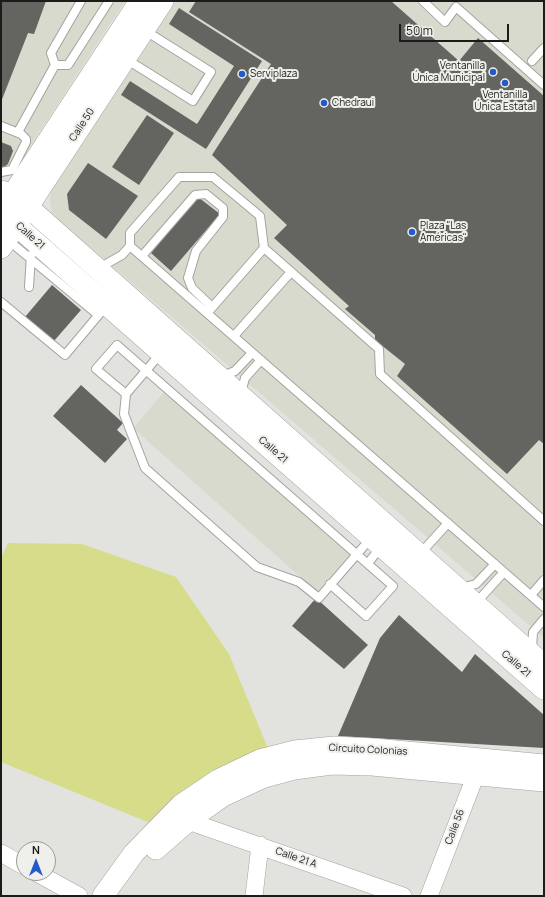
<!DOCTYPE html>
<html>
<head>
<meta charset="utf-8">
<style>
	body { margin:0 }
	#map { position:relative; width:545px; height:897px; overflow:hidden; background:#e2e3de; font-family:Manrope,sans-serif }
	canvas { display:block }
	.frame { position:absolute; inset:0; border:2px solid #1b1b19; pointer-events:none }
	.north { position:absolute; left:16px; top:841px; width:40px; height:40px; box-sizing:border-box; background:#eff0eb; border:1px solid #9a9b97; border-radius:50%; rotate:0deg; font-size:11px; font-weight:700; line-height:16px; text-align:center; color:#1b1b19 }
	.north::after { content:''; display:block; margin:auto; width:14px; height:18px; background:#235bc8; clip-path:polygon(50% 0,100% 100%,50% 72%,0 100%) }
	.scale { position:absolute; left:399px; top:24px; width:110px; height:18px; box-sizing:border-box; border:2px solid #1b1b19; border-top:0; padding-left:5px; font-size:12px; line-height:14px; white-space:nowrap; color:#1b1b19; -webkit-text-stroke:3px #eff0eb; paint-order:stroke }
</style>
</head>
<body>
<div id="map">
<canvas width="545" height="897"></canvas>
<div class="frame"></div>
<div class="north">N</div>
<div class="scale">50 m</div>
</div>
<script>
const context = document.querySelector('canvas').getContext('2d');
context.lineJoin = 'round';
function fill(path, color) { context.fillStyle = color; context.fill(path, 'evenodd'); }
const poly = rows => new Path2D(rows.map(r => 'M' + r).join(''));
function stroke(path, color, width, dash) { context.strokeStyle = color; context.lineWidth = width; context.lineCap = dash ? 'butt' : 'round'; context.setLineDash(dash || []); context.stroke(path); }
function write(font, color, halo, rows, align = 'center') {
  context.font = font + ' Manrope,sans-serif'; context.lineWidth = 4; context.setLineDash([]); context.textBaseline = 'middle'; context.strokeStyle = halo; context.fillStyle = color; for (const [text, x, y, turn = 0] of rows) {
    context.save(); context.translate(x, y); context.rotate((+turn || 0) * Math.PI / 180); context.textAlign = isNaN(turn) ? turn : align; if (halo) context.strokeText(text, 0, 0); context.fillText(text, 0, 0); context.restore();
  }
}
const built = poly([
	[1,1,125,1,15,169,4,176,1,175],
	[176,1,544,1,544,638,59,220,52,212,50,201,51,189],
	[164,392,350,554,317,592,133,428]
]);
const green = poly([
	[8,543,82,544,176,577,229,654,269,751,150,823,1,762,1,558]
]);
const building = poly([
	[1,1,46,1,34,34,28,33,1,102],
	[196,1,391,1,459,61,478,38,544,96,544,444,539,440,507,474,397,376,405,364,375,340,375,335,345,309,349,306,274,238,287,225,212,155,271,64,189,12],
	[179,8,262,61,206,149,121,95,130,81,197,124,234,66,169,24],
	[147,115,174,133,139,185,112,167],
	[1,142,11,146,13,151,8,164,3,168,1,168],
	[88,163,138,196,106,239,69,210,67,194],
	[198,197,220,214,171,271,151,253],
	[52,285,81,310,54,341,25,317],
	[81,385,123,423,117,430,127,439,105,463,53,416],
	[316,598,368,645,344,669,292,626],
	[399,615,462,672,475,654,544,715,544,748,338,736,380,638]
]);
const service = poly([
	[423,1,445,22,456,7,544,85],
	[126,59,193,101,211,72,144,30],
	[532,61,544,48],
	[55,65,68,65,109,1],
	[1,126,21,134,26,139,26,142,12,170,1,172],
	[18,132,55,65,51,53,81,1],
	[8,240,98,315],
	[130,246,544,607],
	[142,256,195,195,206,194,223,208,223,217,196,251,188,278,192,288,212,307],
	[99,268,122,255,130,246,130,233,179,177,213,177,260,216,264,248,379,349,380,374,544,521],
	[29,287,31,255],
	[1,302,65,355,107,305],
	[209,311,264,248],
	[234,336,291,272],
	[161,353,126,394,124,414,145,468,257,567,299,582,319,598,371,538],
	[220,377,235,371,252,353],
	[241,393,245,378,261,360],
	[126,394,96,369,117,345,393,586,366,616,330,584],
	[420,554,448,523],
	[368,563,381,547],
	[461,588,476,584,495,564],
	[531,595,544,580],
	[475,604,504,572],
	[532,650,533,632,544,619]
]);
const minor = poly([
	[188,821,403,896],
	[1,853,24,866],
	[37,873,79,896],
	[254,896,260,845],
	[429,896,480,764]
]);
const tertiary = poly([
	[1,191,13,195,28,207,544,665],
	[5,206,140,1],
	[1,212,544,689],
	[1,248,163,1],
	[156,849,188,821,223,796,264,777,294,769,332,764,372,765,544,781],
	[103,896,134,853,181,805,218,780,260,760,295,751,334,747,375,749,544,765]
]);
const markers = [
	[493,72,4,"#235bc8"],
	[242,74,4,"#235bc8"],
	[505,83,4,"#235bc8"],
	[324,103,4,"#235bc8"],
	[412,232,4,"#235bc8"]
];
const poiNames = [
	["Ventanilla",485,66,"right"],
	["Única Municipal",485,78,"right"],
	["Serviplaza",250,74],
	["Ventanilla",505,95,"center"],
	["Única Estatal",505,107,"center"],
	["Chedraui",332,103],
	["Plaza \"Las",420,226],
	["Américas\"",420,238]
];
const streetNames = [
	["Calle 50",82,125,-57],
	["Calle 21",30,236,42],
	["Calle 21",273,450,41],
	["Calle 21",516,664,41],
	["Circuito Colonias",368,750,3],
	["Calle 56",455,827,-69],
	["Calle 21 A",296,858,19]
];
fill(built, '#d8dace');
fill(green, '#d6dc8a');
fill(building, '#646561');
stroke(service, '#a3a39f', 10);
stroke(minor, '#a3a39f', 18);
stroke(tertiary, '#a3a39f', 22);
stroke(service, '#fff', 8);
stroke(minor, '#fff', 17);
stroke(tertiary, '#fff', 21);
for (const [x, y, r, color] of markers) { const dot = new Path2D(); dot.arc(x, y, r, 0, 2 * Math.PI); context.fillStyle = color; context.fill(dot); stroke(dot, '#eff0eb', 1.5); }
write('10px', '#1b1b19', '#eff0eb', poiNames, 'left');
write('10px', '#1b1b19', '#eff0eb', streetNames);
</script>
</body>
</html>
